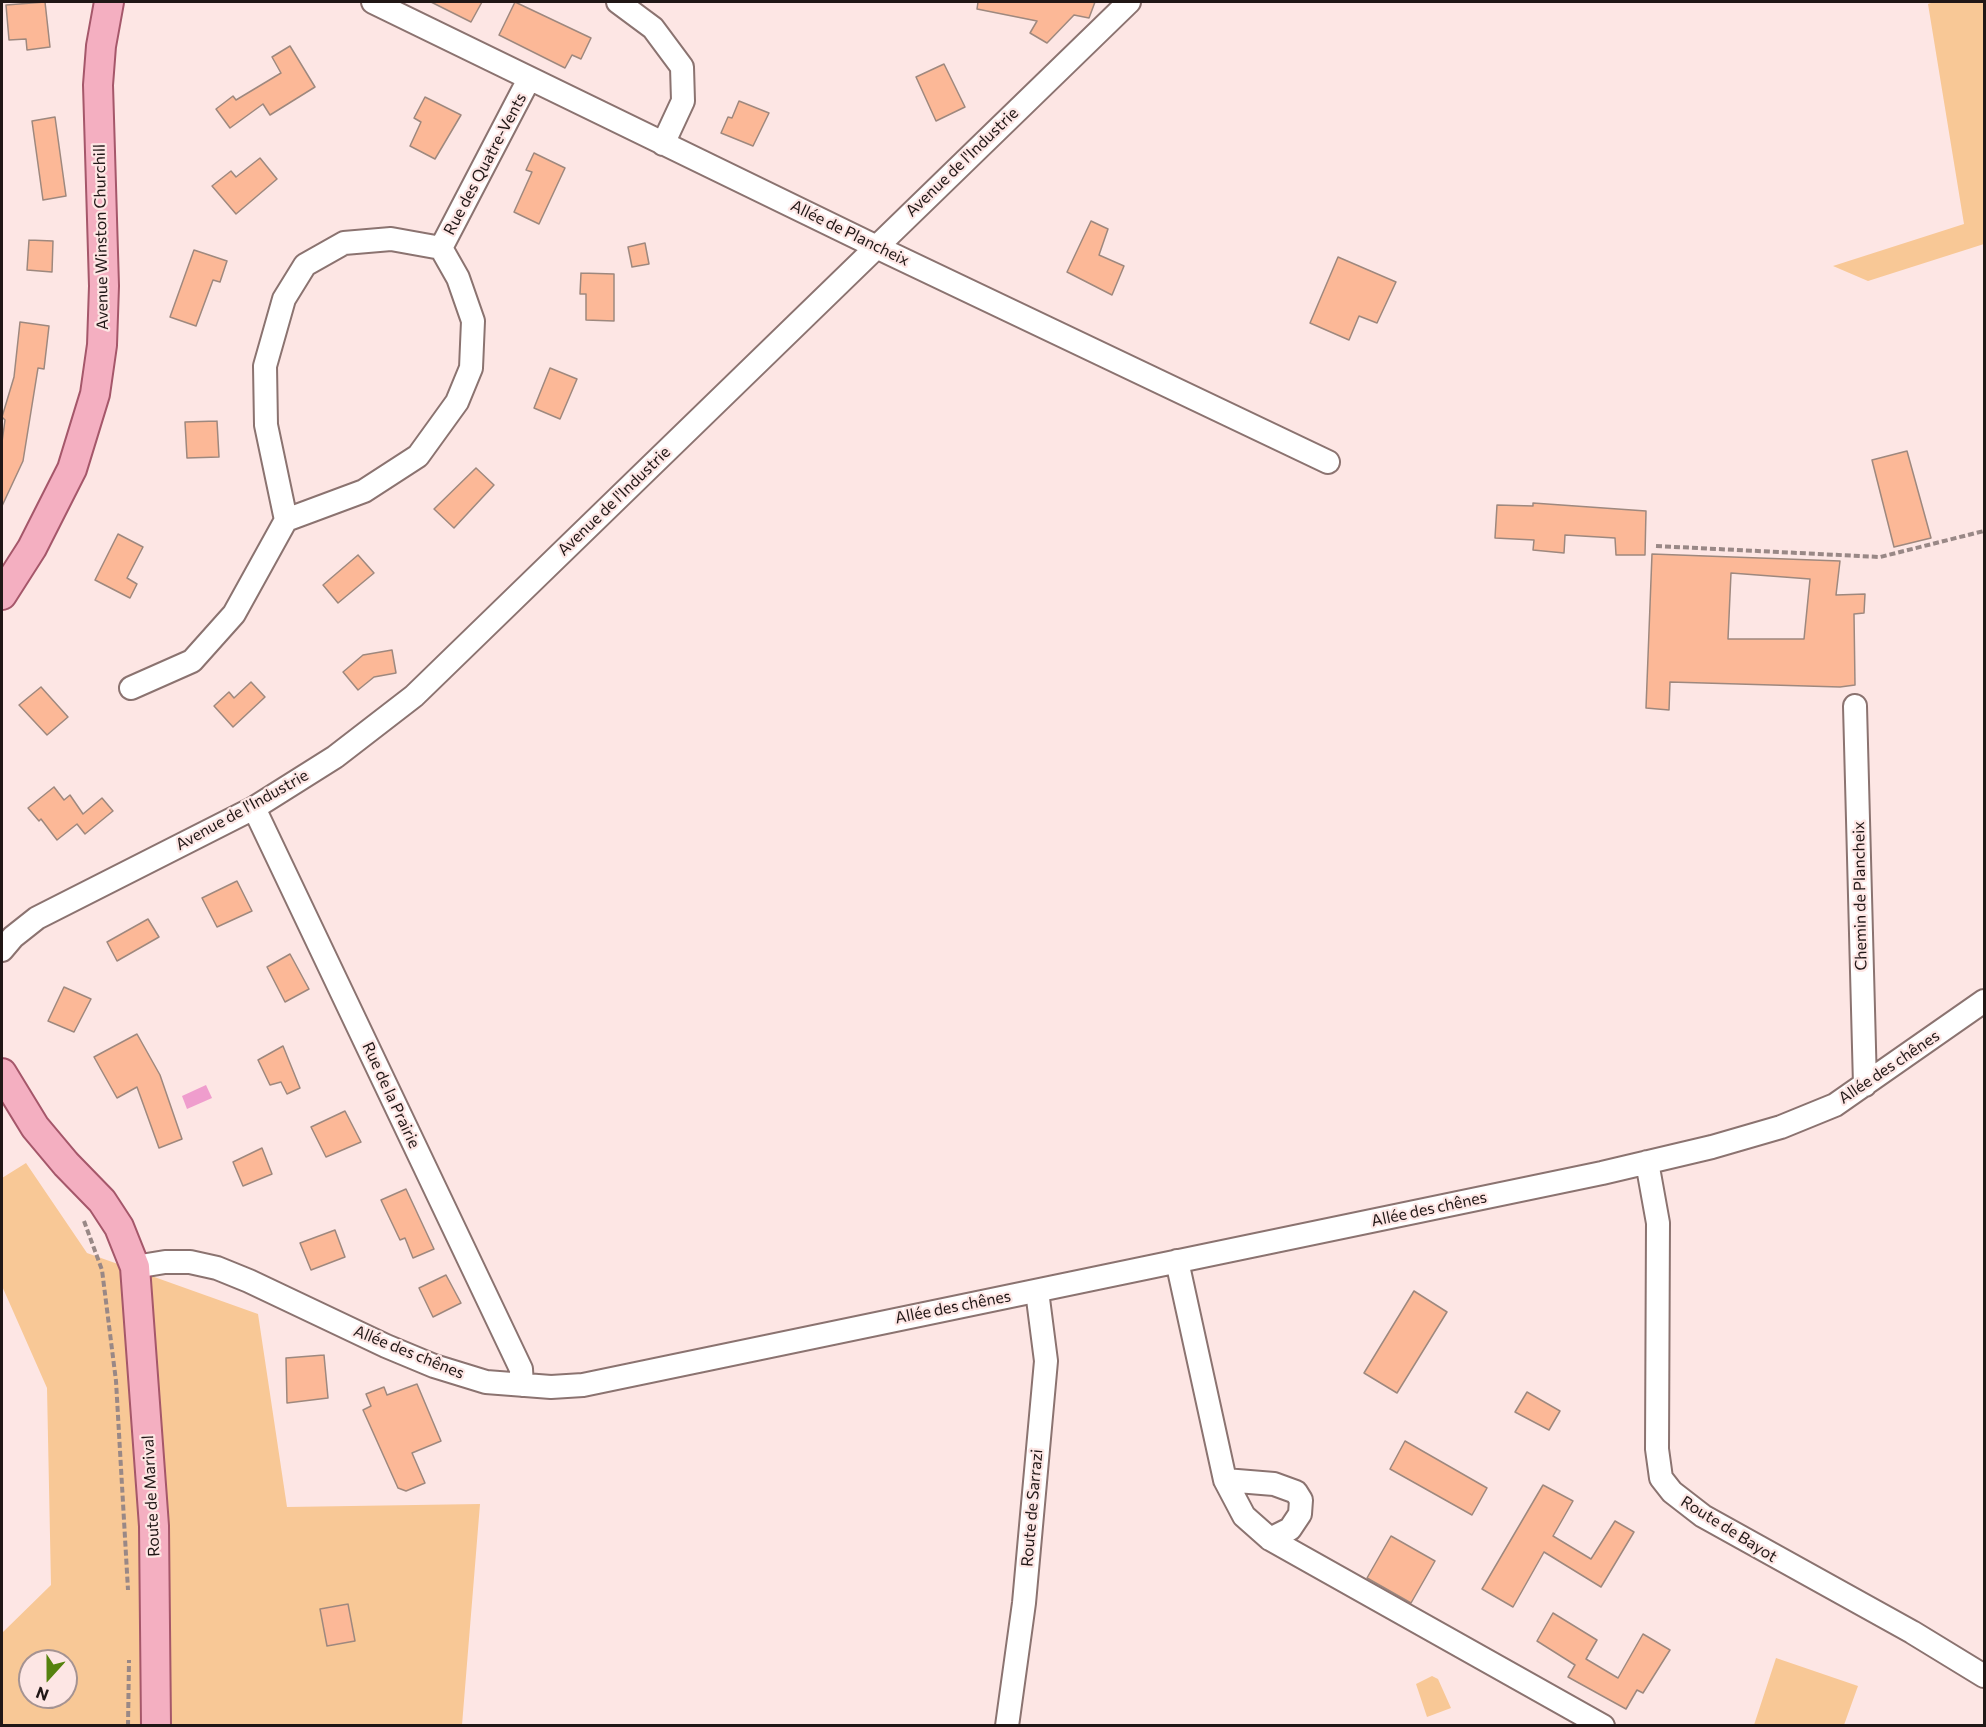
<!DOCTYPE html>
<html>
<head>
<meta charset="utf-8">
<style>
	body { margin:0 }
	#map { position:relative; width:1986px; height:1727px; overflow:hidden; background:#fde6e4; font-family:Commissioner,sans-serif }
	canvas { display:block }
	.frame { position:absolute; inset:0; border:3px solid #201716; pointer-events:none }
	.north { position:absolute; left:18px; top:1649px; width:60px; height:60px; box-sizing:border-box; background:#fde6e4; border:2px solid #a59392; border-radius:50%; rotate:201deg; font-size:16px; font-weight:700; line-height:24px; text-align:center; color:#201716 }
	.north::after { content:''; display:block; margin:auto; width:21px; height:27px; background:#55820e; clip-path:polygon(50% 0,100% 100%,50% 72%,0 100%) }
</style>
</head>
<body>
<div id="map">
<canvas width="1986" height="1727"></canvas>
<div class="frame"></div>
<div class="north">N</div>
</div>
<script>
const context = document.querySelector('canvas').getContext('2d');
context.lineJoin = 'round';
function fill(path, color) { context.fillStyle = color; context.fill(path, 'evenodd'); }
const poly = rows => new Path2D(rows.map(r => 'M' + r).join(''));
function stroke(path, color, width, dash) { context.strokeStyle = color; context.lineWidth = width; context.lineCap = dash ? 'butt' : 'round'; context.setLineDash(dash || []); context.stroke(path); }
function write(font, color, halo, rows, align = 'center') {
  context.font = font + ' Commissioner,sans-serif'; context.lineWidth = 4.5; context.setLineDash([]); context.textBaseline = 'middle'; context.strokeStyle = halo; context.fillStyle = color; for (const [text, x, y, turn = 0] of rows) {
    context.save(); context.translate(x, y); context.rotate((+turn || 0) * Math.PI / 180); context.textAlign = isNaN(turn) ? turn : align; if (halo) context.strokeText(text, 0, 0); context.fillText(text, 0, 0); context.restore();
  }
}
const green = poly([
	[1934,2,1984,2,1984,244,1868,281,1833,266,1964,224,1928,4],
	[26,1163,87,1253,258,1314,287,1507,480,1504,462,1725,2,1726,2,1633,51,1585,47,1388,2,1286,2,1178],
	[30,1661,66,1661,66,1697,30,1697],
	[1776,1658,1858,1686,1844,1725,1754,1725],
	[1432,1676,1438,1679,1451,1708,1427,1717,1416,1684]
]);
const water = poly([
	[206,1085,212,1098,187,1109,182,1096]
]);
const building = poly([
	[45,2,50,47,27,50,26,39,9,40,6,5,45,2],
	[431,2,482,2,471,22,431,2],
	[515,2,591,38,581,59,572,55,565,68,499,35,515,2],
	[978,2,1095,2,1089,18,1074,15,1047,43,1030,33,1037,21,977,9,978,2],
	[290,46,315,87,270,115,263,104,230,128,216,109,233,96,236,100,281,73,272,57,290,46],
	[944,64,965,107,936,121,916,77,944,64],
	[425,97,461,115,435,159,410,146,421,122,414,118,425,97],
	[739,101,769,113,753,146,721,133,728,117,732,118,739,101],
	[55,117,66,196,43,200,32,121,55,117],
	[534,153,565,168,539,224,514,212,532,172,526,170,534,153],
	[260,158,277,179,236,214,212,186,231,171,236,177,260,158],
	[1091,221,1108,229,1099,255,1124,266,1112,295,1067,272,1091,221],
	[29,240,53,241,52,272,27,270,29,240],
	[645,243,649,264,632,267,628,247,645,243],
	[194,250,227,261,220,282,213,280,196,326,170,317,194,250],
	[1338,257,1396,282,1377,323,1359,316,1349,340,1310,323,1338,257],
	[581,273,614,274,614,321,586,320,586,294,580,294,581,273],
	[20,322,49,326,44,369,38,368,23,461,2,506,2,442,5,420,2,417,14,377,20,322],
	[550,368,577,379,560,419,534,408,550,368],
	[217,421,219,457,187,458,185,422,217,421],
	[1907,451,1931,538,1894,547,1872,460,1907,451],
	[476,468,494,485,454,528,434,509,476,468],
	[1533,503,1646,511,1645,555,1616,555,1615,538,1565,535,1564,553,1533,550,1534,540,1495,538,1497,505,1533,506,1533,503],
	[118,534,143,547,127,578,137,584,130,598,95,580,118,534],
	[1652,554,1840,561,1836,595,1865,594,1864,613,1854,614,1855,685,1840,687,1670,682,1669,710,1646,708,1652,554],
	[1731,573,1810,579,1804,639,1728,639,1731,573],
	[358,555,374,573,338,603,323,585,358,555],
	[392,650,396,673,374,677,358,690,343,672,363,655,392,650],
	[251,682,265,697,233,727,214,706,229,692,234,698,251,682],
	[41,687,68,717,47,735,19,705,41,687],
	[54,787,64,800,70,795,83,814,102,798,113,811,85,834,77,824,57,840,41,819,39,821,28,808,54,787],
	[237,881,252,911,217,927,202,898,237,881],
	[148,919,159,937,117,961,107,942,148,919],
	[290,954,309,989,285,1002,267,967,290,954],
	[64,987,91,999,74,1032,48,1021,64,987],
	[137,1034,160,1075,182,1139,159,1148,137,1087,117,1098,94,1057,137,1034],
	[283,1046,300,1088,287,1094,281,1082,270,1085,258,1060,283,1046],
	[345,1111,361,1142,326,1157,311,1127,345,1111],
	[262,1148,272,1174,243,1186,233,1162,262,1148],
	[406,1189,434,1249,413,1258,405,1238,400,1240,381,1200,406,1189],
	[335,1230,345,1257,311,1270,300,1243,335,1230],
	[446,1275,461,1303,433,1317,419,1288,446,1275],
	[1414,1291,1447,1312,1397,1393,1364,1373,1414,1291],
	[324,1355,328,1398,287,1403,286,1358,324,1355],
	[417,1384,441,1441,412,1453,425,1483,406,1491,398,1488,363,1410,371,1406,366,1394,384,1387,387,1395,417,1384],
	[1527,1392,1560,1411,1549,1430,1515,1412,1527,1392],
	[1405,1441,1487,1488,1472,1515,1390,1469,1405,1441],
	[1543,1485,1573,1501,1553,1536,1591,1559,1615,1521,1634,1532,1601,1587,1544,1552,1513,1607,1482,1589,1543,1485],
	[1391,1536,1435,1561,1411,1603,1367,1578,1391,1536],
	[348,1604,355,1641,327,1646,320,1609,348,1604],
	[1553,1613,1597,1640,1586,1659,1618,1678,1643,1634,1670,1650,1643,1693,1637,1690,1626,1709,1568,1677,1575,1665,1537,1641,1553,1613]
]);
const path = poly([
	[1656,546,1880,557,1984,531],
	[84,1221,102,1270,116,1381,128,1590],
	[128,1726,129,1660]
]);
const minor = poly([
	[373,2,889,253,1328,462],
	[618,2,653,28,682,67,683,101,663,144],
	[286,520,266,425,265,366,284,299,305,265,344,243,391,239,441,248,529,79],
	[131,688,192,661,234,614,286,520,364,491,418,456,457,402,471,368,473,321,458,278,441,248],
	[1855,706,1865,1085],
	[254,808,521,1369,522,1385],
	[2,950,13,937,37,918,254,808,335,757,414,696,1129,2],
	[1647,1162,1658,1223,1657,1449,1661,1478,1672,1492,1703,1516,1912,1632,1984,1676],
	[1177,1261,1225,1480,1244,1516,1270,1539,1603,1726],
	[135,1267,165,1262,190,1262,217,1268,249,1281,386,1346,434,1366,486,1382,551,1387,583,1385,1602,1173,1712,1147,1781,1127,1835,1105,1984,1001],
	[1225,1480,1274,1484,1296,1492,1301,1500,1300,1514,1290,1529,1270,1539],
	[1007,1726,1024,1603,1046,1361,1037,1291]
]);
const major = poly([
	[2,595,32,548,72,469,95,394,102,345,104,286,98,85,101,46,109,2],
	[2,1073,35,1127,66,1164,102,1201,119,1227,135,1267,154,1526,156,1726]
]);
const streetNames = [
	["Avenue de l'Industrie",962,162,-44],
	["Rue des Quatre-Vents",485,164,-62],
	["Allée de Plancheix",850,233,26],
	["Avenue Winston Churchill",101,237,-91],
	["Avenue de l'Industrie",614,501,-44],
	["Avenue de l'Industrie",242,810,-29],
	["Chemin de Plancheix",1860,896,-91],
	["Allée des chênes",1889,1067,-34],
	["Rue de la Prairie",391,1095,65],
	["Allée des chênes",1429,1209,-12],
	["Allée des chênes",953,1307,-11],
	["Allée des chênes",409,1352,22],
	["Route de Marival",151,1496,-93],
	["Route de Sarrazi",1032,1508,-85],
	["Route de Bayot",1729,1529,32]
];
fill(green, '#f8c896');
fill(water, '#ef9dcd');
fill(building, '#fcb897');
stroke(building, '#9e887e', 1.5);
stroke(minor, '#8b7370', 26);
stroke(major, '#a5576a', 32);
stroke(path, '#998886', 4, [6, 3]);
stroke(minor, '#fff', 22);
stroke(major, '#f4afc1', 28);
write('16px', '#201716', '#fde6e4', streetNames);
</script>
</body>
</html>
